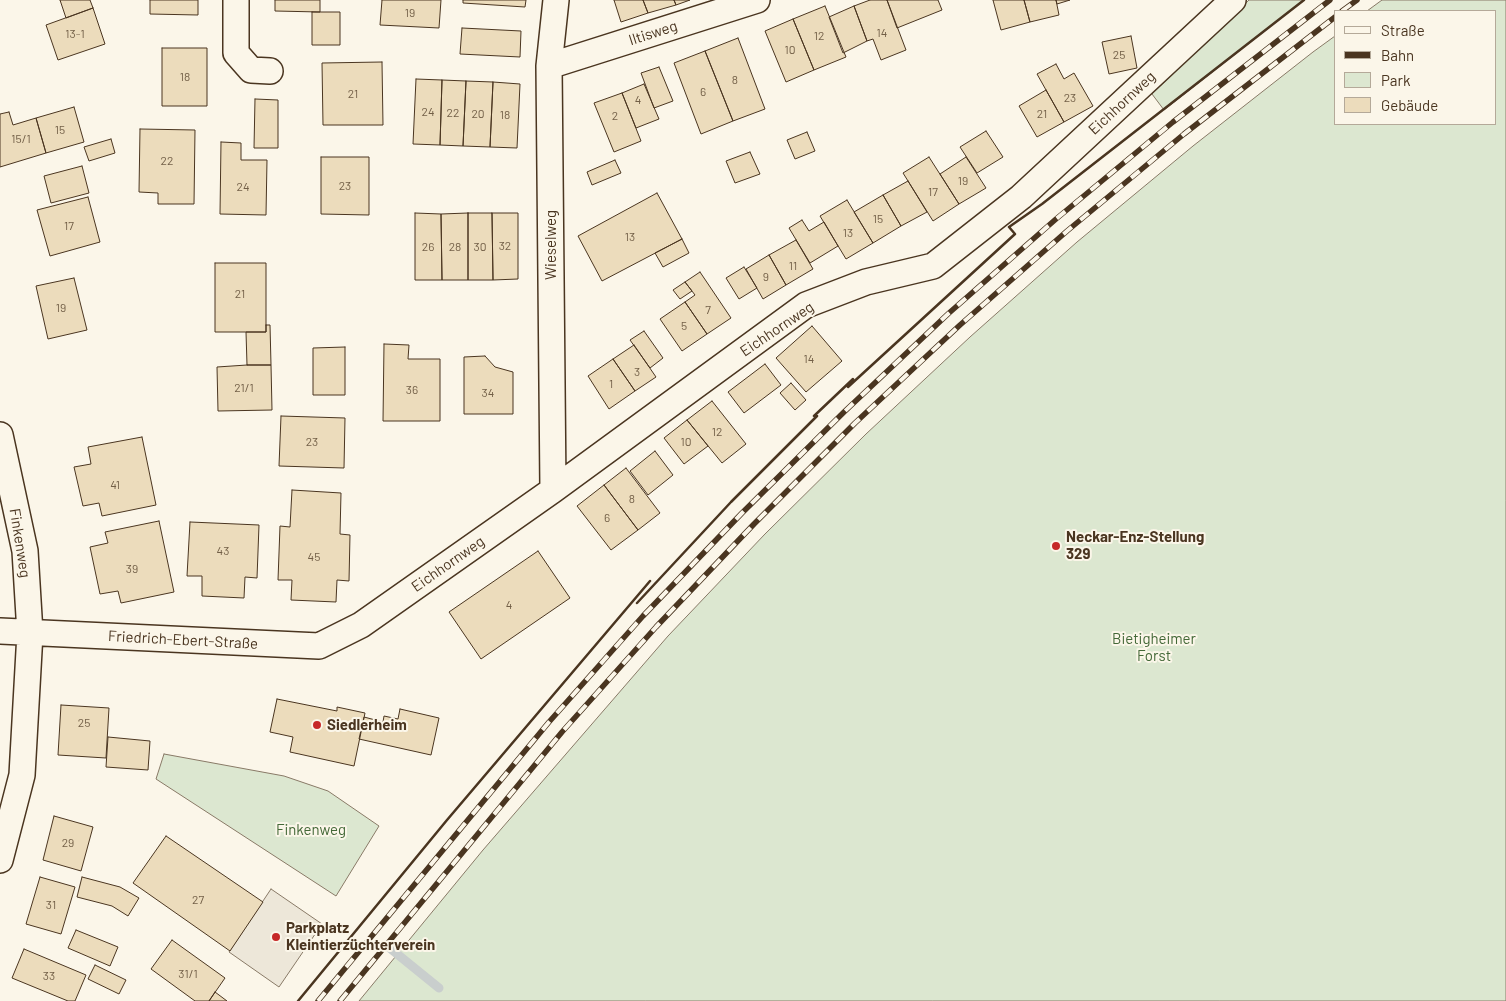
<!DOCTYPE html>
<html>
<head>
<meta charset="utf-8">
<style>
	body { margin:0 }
	#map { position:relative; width:1506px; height:1001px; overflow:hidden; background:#fbf6e9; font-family:Barlow,sans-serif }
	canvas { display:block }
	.legend { position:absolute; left:1334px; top:10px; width:162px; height:115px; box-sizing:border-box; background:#fbf6e9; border:1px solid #b4a999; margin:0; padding:6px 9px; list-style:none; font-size:15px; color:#4a3520 }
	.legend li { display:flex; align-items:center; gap:10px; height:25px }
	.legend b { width:25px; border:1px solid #b4a999 }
</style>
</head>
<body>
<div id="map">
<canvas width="1506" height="1001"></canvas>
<ul class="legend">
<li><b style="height:6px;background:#fbf6e9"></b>Straße</li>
<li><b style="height:6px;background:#4a3520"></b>Bahn</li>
<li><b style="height:14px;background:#dce7d0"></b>Park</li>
<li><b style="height:14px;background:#ecdcbc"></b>Gebäude</li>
</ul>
</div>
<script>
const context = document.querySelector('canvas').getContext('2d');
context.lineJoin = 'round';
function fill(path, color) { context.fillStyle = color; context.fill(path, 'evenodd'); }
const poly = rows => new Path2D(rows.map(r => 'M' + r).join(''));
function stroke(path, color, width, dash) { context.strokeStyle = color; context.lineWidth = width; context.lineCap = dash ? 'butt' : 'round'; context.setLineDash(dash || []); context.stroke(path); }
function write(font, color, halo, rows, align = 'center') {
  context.font = font + ' Barlow,sans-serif'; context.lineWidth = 4; context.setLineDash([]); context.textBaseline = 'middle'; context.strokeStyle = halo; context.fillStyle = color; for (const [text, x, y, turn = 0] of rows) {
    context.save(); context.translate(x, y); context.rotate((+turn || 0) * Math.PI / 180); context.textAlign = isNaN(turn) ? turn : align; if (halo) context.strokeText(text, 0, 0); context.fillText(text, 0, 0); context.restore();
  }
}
const green = poly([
	[1249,0,1304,0,1164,110,1152,94,1249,0],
	[1382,0,1506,0,1506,1001,359,1001,483,850,668,636,765,534,866,434,970,337,1077,242,1193,146,1313,52,1335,36,1335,124,1495,124,1495,11,1367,11,1382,0],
	[164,754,284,776,328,791,379,826,336,896,156,779,164,754]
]);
const parking = poly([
	[271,889,322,924,279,987,229,952,271,889]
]);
const stream = poly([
	[386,945,439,988]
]);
const building = poly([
	[60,0,90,0,93,8,66,18,60,0],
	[150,0,198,0,198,15,150,14,150,0],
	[275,0,320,0,320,12,275,11,275,0],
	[382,0,441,0,439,28,380,25,382,0],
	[463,0,526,0,525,7,463,3,463,0],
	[614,0,643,0,648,13,621,22,614,0],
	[643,0,674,0,676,5,648,13,643,0],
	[674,0,690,0,676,5,674,0],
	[870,0,887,0,906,50,881,60,873,39,867,41,854,6,870,0],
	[887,0,938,0,942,10,897,28,887,0],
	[993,0,1024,0,1030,22,1001,30,993,0],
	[1024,0,1056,0,1059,15,1030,22,1024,0],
	[1056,0,1070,0,1057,4,1056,0],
	[825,6,846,57,814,70,793,19,825,6],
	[854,6,867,41,843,53,829,17,854,6],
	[93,8,105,44,58,60,46,25,93,8],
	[312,12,340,12,340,45,312,45,312,12],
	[793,19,814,70,786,82,765,31,793,19],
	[462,28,521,31,520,57,460,54,462,28],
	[1131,36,1137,68,1109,74,1102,42,1131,36],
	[738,38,765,109,733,121,705,51,738,38],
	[162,48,207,48,207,106,162,106,162,48],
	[705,51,733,121,701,134,674,63,705,51],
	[382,62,383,125,323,125,322,63,382,62],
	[1056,64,1064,79,1074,73,1093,106,1064,122,1037,74,1056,64],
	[659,67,673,101,654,108,641,73,659,67],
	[416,79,442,80,440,145,413,144,416,79],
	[442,80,466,81,463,146,440,145,442,80],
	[466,81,493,82,490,147,463,146,466,81],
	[493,82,520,84,517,148,490,147,493,82],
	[644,84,659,119,636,128,622,93,644,84],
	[1046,90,1064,122,1037,137,1019,106,1046,90],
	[622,93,641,141,614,152,594,103,622,93],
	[255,99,278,100,278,148,254,148,255,99],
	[74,107,84,142,46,153,36,118,74,107],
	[9,112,13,125,36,118,46,153,0,167,0,114,9,112],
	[140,129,195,130,194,204,158,204,158,193,139,192,140,129],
	[986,131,1003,157,977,173,960,147,986,131],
	[807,132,815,151,795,159,787,140,807,132],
	[111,139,115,153,89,161,84,147,111,139],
	[221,142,241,143,241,160,267,160,266,215,220,214,221,142],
	[750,152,760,174,735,183,726,161,750,152],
	[321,157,369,157,369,215,321,214,321,157],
	[929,157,959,204,933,221,903,173,929,157],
	[966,157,986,188,959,204,940,174,966,157],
	[615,160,621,173,592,185,587,172,615,160],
	[82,166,89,193,51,203,44,176,82,166],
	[908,181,927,212,901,226,883,195,908,181],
	[657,193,682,239,602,281,578,236,657,193],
	[883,195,901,226,873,243,854,212,883,195],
	[88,197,100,242,50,256,37,210,88,197],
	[847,200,873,243,846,259,820,216,847,200],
	[415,213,441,214,442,280,415,280,415,213],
	[468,213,468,280,442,280,441,214,468,213],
	[468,213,492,213,493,280,468,280,468,213],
	[492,213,518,213,518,279,493,280,492,213],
	[802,220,809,231,824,222,838,246,810,263,789,228,802,220],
	[682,239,689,253,663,267,655,253,682,239],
	[796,240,813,269,786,285,769,255,796,240],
	[769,255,786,285,763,299,746,269,769,255],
	[215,263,266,263,266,332,215,332,215,263],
	[744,267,757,288,739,299,726,278,744,267],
	[700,272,731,318,707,334,685,302,695,295,685,282,700,272],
	[74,278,87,330,48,339,36,286,74,278],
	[685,282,692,291,680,299,673,290,685,282],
	[685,302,707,334,682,351,660,319,685,302],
	[266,325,270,325,271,365,247,365,246,332,266,332,266,325],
	[812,326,842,361,806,392,776,358,812,326],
	[644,331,663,358,650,368,630,340,644,331],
	[384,344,409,345,408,359,440,359,440,421,383,421,384,344],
	[634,345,656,377,635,391,613,359,634,345],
	[345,347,345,395,313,395,313,348,345,347],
	[485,356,495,367,513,372,513,414,464,414,464,357,485,356],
	[613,359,635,391,609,409,588,376,613,359],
	[765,364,781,385,744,413,728,392,765,364],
	[247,365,271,365,272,410,218,411,217,367,247,365],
	[791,383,806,400,795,410,780,393,791,383],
	[712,401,746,444,722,463,687,420,712,401],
	[281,416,345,418,344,468,279,466,281,416],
	[687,420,708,446,684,464,664,438,687,420],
	[142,437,156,505,102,516,99,503,83,506,74,467,91,464,88,447,142,437],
	[655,451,673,475,648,495,630,471,655,451],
	[626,468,660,513,638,530,604,485,626,468],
	[604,485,638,530,611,550,577,506,604,485],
	[292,490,341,493,340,534,350,535,349,581,337,580,336,602,291,600,292,580,278,580,280,526,290,527,292,490],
	[159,521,174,592,121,603,118,591,100,594,90,547,108,543,105,532,159,521],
	[190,522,259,525,257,578,245,577,244,598,202,596,202,576,187,576,190,522],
	[538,551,570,598,481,659,449,612,538,551],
	[277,699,337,711,337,707,365,713,354,766,290,752,293,737,270,732,277,699],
	[61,705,109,708,106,758,58,755,61,705],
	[400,709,439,718,431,755,359,739,364,717,383,722,384,716,398,719,400,709],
	[108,737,150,741,148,770,106,767,108,737],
	[54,816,93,827,81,871,43,860,54,816],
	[166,836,263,902,230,951,133,883,166,836],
	[40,877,75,887,61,934,26,924,40,877],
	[82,877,120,887,139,898,128,916,112,906,77,897,82,877],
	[76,930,118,947,110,966,68,948,76,930],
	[172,940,225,978,209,1001,195,1001,151,969,172,940],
	[24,949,86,975,75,1001,68,1001,12,978,24,949],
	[95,965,126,980,119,994,88,979,95,965],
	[215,992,227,1001,209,1001,215,992]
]);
const minor = poly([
	[236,0,236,53,251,70,270,71],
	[549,66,757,0],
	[0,435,25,551,30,633,22,775,0,860],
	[553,490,549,66,556,0],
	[0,631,319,646,361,625,553,490,806,305,866,282,933,266,1021,197,1233,0]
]);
const rail = poly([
	[1342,11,1357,0],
	[318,1001,549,722,643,616,742,513,844,412,949,313,1056,219,1173,122,1330,0],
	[340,1001,562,732,656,627,754,524,855,423,960,325,1067,231,1184,134,1335,17]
]);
const wall = poly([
	[848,387,1015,234,1009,227,1042,204,1304,0],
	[814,416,853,379],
	[637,603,731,502,817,416],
	[298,1001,447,820,650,581]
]);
const markers = [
	[1056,546,5,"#c62828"],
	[317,725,5,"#c62828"],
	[276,937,5,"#c62828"]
];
const numberNames = [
	["19",410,13],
	["14",882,33],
	["13-1",75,34],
	["12",819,36],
	["10",790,50],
	["25",1119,55],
	["18",185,77],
	["8",735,80],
	["6",703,92],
	["21",353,94],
	["23",1070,98],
	["4",638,100],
	["24",428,112],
	["22",453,113],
	["20",478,114],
	["21",1042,114],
	["18",505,115],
	["2",615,116],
	["15",60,130],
	["15/1",21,139],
	["22",167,161],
	["19",963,181],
	["23",345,186],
	["24",243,187],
	["17",933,192],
	["15",878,219],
	["17",69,226],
	["13",848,233],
	["13",630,237],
	["32",505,246],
	["26",428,247],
	["28",455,247],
	["30",480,247],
	["11",793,266],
	["9",766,277],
	["21",240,294],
	["19",61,308],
	["7",708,310],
	["5",684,326],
	["14",809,359],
	["3",637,372],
	["1",611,384],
	["21/1",244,388],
	["36",412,390],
	["34",488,393],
	["12",717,432],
	["23",312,442],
	["10",686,442],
	["41",115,485],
	["8",632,499],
	["6",607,518],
	["43",223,551],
	["45",314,557],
	["39",132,569],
	["4",509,605],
	["25",84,723],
	["29",68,843],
	["27",198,900],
	["31",51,905],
	["31/1",188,974],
	["33",49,976]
];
const streetNames = [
	["Iltisweg",653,33,-18],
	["Eichhornweg",1122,103,-43],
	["Wieselweg",551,245,-90],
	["Eichhornweg",777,329,-34],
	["Finkenweg",20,543,81],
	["Eichhornweg",448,564,-35],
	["Friedrich-Ebert-Straße",183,640,3]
];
const poiNames = [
	["Neckar-Enz-Stellung",1066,537],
	["329",1066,554],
	["Siedlerheim",327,725],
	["Parkplatz",286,928],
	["Kleintierzüchterverein",286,945]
];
const parkNames = [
	["Bietigheimer",1154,639],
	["Forst",1154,656],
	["Finkenweg",311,830]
];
fill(green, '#dce7d0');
stroke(green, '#887966', 1);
fill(parking, '#ede7d9');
stroke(parking, '#887966', 1);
stroke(stream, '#c9cecd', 9);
fill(building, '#ecdcbc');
stroke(building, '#4a3520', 1);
stroke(minor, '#4a3520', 28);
stroke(minor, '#fbf6e9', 25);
stroke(rail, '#4a3520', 5.5);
stroke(rail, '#fbf6e9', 4, [11]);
stroke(wall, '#4a3520', 2.5);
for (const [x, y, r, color] of markers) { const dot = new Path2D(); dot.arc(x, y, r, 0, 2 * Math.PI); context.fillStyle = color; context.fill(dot); stroke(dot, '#fbf6e9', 2); }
write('12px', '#725f47', null, numberNames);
write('15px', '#4a3520', '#fbf6e9', streetNames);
write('bold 15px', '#4a3520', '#fbf6e9', poiNames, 'left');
write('15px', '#436837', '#fbf6e9', parkNames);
</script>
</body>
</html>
